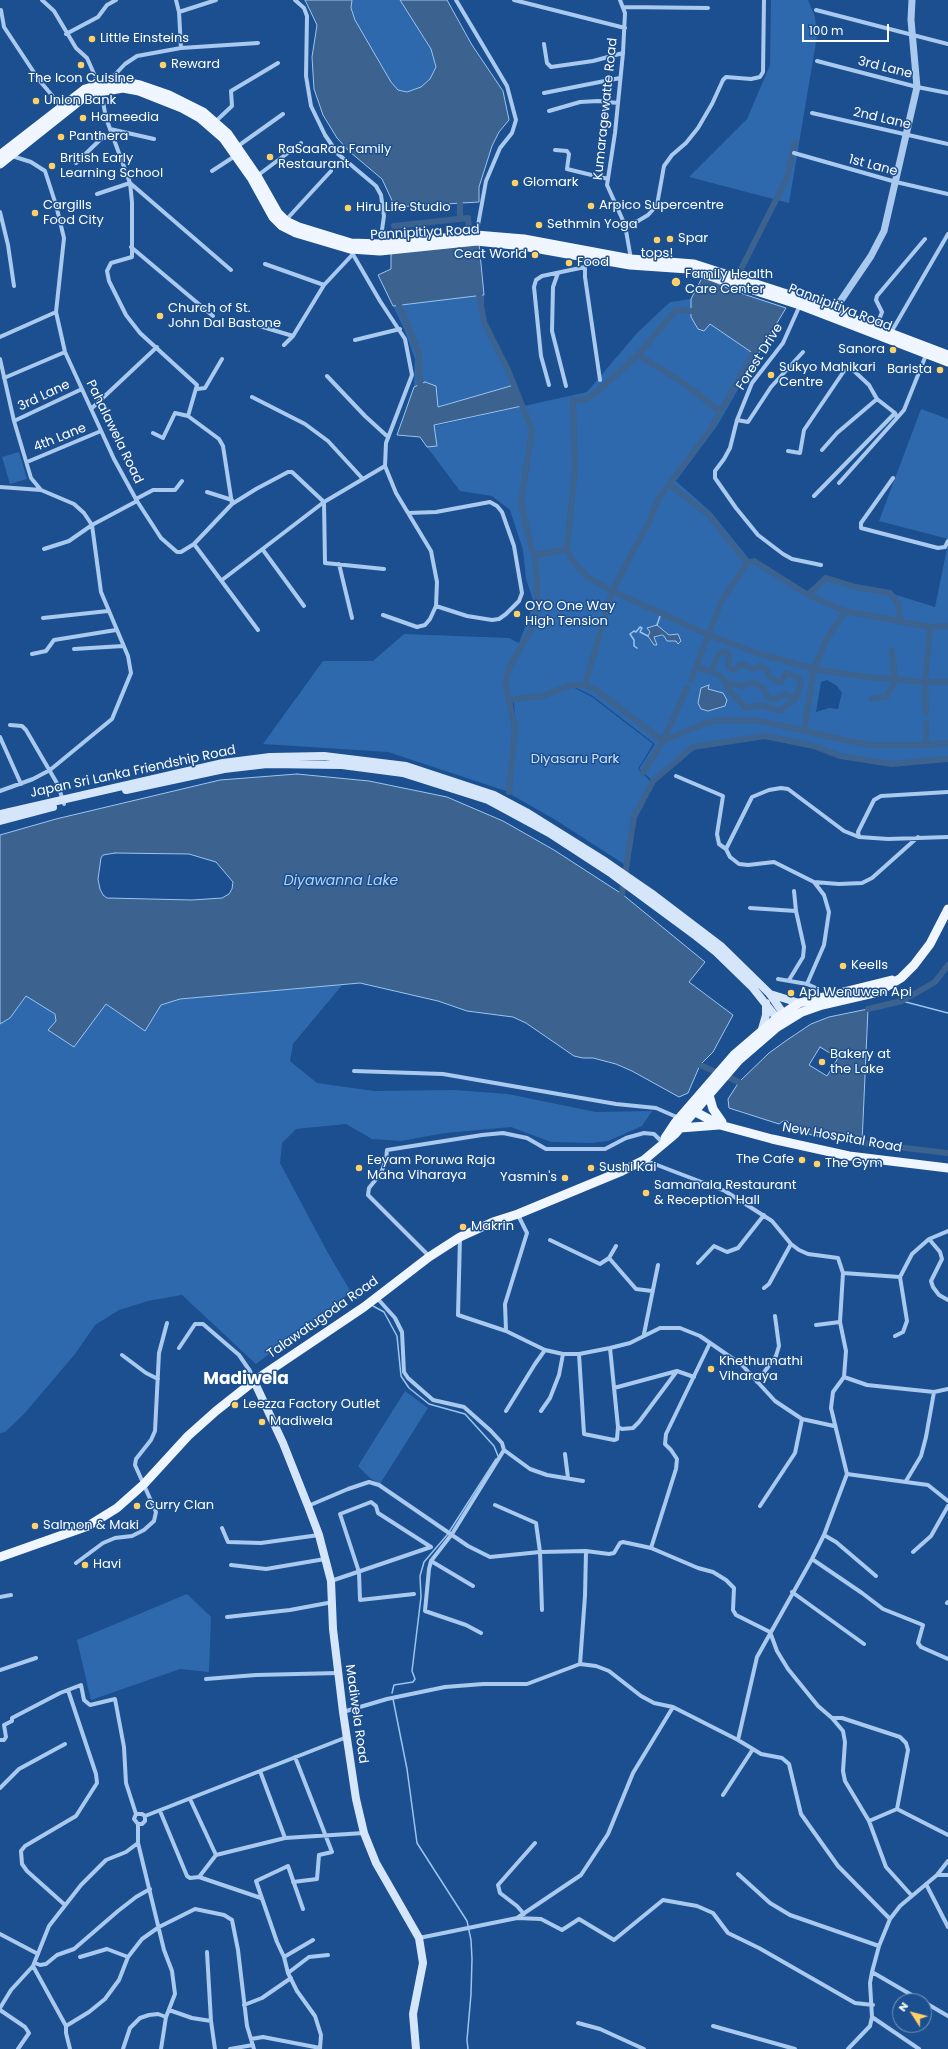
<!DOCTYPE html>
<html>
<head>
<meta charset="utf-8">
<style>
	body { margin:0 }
	#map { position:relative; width:948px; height:2049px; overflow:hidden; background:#1b4f8f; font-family:Poppins,sans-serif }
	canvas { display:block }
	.north { position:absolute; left:892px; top:1993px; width:40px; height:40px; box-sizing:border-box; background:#1b4f8f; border:1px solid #7695bc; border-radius:50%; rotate:306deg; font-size:11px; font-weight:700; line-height:16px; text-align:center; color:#fff }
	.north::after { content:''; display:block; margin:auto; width:14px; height:18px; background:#ffd166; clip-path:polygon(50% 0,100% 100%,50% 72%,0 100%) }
	.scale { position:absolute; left:802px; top:24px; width:87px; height:18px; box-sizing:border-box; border:2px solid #fff; border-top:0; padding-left:5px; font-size:12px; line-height:14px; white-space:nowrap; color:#fff; -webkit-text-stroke:3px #1b4f8f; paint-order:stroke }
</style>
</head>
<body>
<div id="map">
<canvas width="948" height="2049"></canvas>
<div class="north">N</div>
<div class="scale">100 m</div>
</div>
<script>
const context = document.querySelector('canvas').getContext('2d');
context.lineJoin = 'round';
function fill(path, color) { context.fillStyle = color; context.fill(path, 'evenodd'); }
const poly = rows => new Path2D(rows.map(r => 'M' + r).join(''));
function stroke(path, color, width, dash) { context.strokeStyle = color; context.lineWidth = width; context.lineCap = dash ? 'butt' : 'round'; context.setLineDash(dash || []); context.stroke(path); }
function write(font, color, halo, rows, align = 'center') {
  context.font = font + ' Poppins,sans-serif'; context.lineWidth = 3; context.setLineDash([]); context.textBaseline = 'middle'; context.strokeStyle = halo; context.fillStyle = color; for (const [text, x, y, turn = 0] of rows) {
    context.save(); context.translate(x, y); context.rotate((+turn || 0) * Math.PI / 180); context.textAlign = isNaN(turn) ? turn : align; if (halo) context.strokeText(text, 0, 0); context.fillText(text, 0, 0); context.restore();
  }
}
const green = poly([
	[352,0,400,0,431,49,436,68,430,79,421,87,407,92,398,90,391,82,355,20,351,8],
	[771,0,808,0,815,17,817,36,789,203,689,177,747,119,770,65],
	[479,294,484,295,484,322,508,370,514,385,438,407,425,382,414,387,415,359,405,331,393,306],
	[691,299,691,317,710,324,757,356,717,426,676,481,711,512,749,559,807,591,826,578,856,587,890,593,935,607,948,544,948,759,892,764,840,756,814,746,765,736,693,747,653,781,639,769,655,744,593,696,571,685,542,696,513,701,515,729,509,792,388,752,263,744,323,661,373,661,404,634,509,638,519,643,534,603,526,579,523,550,510,510,492,496,460,491,427,447,437,446,434,426,587,392,637,333,670,302],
	[663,629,669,635,674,634,676,641,666,638,664,636,654,637,656,645,648,636,650,632],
	[827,680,837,686,842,693,838,709,829,708,816,712,821,682],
	[708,686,707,689,723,693,725,706,708,711,701,688],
	[921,409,948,419,948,539,879,521],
	[19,452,27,479,10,484,2,457],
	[571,686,592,697,653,744,638,769,650,781,632,817,624,864,554,819,510,794,516,729,514,702,542,698],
	[343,984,293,1044,290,1061,317,1083,374,1091,454,1090,508,1094,596,1112,652,1111,642,1126,608,1141,591,1143,551,1142,511,1127,445,1133,401,1141,372,1139,346,1124,296,1129,282,1143,280,1163,329,1255,351,1292,256,1364,182,1295,148,1301,119,1310,95,1325,75,1354,24,1414,5,1432,0,1433,0,1024,10,1018,26,996,55,1014,56,1021,106,1004,161,1005,180,999],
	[405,1391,428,1408,380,1484,370,1478,358,1466],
	[187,1594,211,1617,209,1672,180,1669,91,1700,77,1640]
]);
const water = poly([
	[305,0,352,0,351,8,355,20,391,82,398,90,407,92,421,87,430,79,436,67,431,49,400,0,447,0,472,45,503,91,509,120,499,132,492,146,479,187,479,202,395,207,382,179,350,152,337,138,323,115,314,89,312,57,317,25,305,0],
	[479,243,484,295,393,306,378,275,391,269,391,251,479,243],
	[703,276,731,290,786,308,757,356,710,324,704,331,698,329,691,317,691,299,703,276],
	[425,382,436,386,438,407,514,385,522,406,434,425,437,446,427,447,420,437,397,435,414,387,425,382],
	[657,625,669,635,678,634,681,641,678,644,676,641,667,641,664,636,662,635,654,637,657,645,654,645,648,636,650,632,647,628,657,625],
	[709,685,708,689,723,693,727,700,725,706,708,711,701,709,698,703,701,688,709,685],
	[297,774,369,781,447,797,503,821,554,850,622,894,705,962,689,982,733,1015,713,1052,700,1065,688,1093,679,1097,632,1071,616,1064,593,1058,583,1058,574,1056,526,1023,513,1017,467,1011,438,1001,360,983,180,999,161,1005,145,1031,106,1004,74,1047,48,1030,56,1021,55,1014,26,996,10,1018,0,1024,0,835,56,819,220,780,297,774],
	[115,853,189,854,216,862,233,882,232,889,229,894,222,898,192,900,107,898,103,895,100,889,98,879,101,858,103,855,115,853],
	[868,1009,862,1143,812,1135,794,1129,787,1121,783,1121,779,1124,729,1108,728,1099,739,1082,769,1053,787,1040,811,1024,829,1017,868,1009],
	[820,1047,838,1058,827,1076,809,1065,820,1047]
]);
const stream = poly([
	[657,625,661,613],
	[637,648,634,646,634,640,630,634,634,631,636,632,640,627,642,628,640,632,648,636],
	[902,1001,948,1013],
	[351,1292,358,1298],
	[373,1306,384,1312,397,1336,401,1376,409,1388,429,1404,465,1414,494,1446,498,1456],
	[392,1693,394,1685,413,1682,415,1679,412,1671,421,1597,420,1576,424,1562,447,1535,496,1459],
	[393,1699,407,1769,417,1843,467,1921,471,1940,472,1959,471,1994,467,2040,468,2049]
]);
const canal = poly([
	[460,204,460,219],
	[394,226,468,218,469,228],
	[741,269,787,178,795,143],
	[479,294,484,322,508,370,532,430,521,502,531,547,535,555,538,605,531,630,510,666,505,683,515,729,509,792],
	[399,305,419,353,420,384],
	[691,311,676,310,638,355,597,392,585,400,573,400,575,468,567,549,572,560,587,577,612,591,709,635,757,653,814,669,867,677,925,682,948,682],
	[638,355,682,382,720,411],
	[669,484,709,515,747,563],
	[535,555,567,549],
	[808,595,826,578,856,587,890,593,899,605,900,622],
	[696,667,711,671,723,678,727,688,746,708,760,705,780,711,795,699,801,685,799,678,786,673,781,682,776,681,769,676,766,669,760,666,754,669,741,664,734,670,731,669,728,666,729,656,726,651,719,654,711,671],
	[691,680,722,600,747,563,754,561,808,595,845,611,930,627,948,626],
	[725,683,743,686,752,682,763,688,767,697,771,699,776,699,785,694,795,699],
	[585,685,612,591,650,520,658,499,710,430,753,354],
	[872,699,886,697,892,687,895,679,892,651],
	[509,700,542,696,571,685,585,685,596,690,663,741,703,724,719,720,758,721,784,726,839,739,873,745,926,745,948,743],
	[926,713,925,682,930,627],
	[926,723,926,745],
	[804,731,814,669,826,640,845,611],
	[643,773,663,741,687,688],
	[622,894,634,817,653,781,693,747,765,736,814,746,840,756,892,764,948,759],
	[868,1009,902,1001,935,982,948,965],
	[700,1065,739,1082],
	[862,1143,948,1153]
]);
const minor = poly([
	[42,0,54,11,76,48,87,58,99,85],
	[295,0,304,8,307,16,306,76,311,106,325,135,338,154,376,186,381,195,384,216,380,244],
	[456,0,507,86,516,120,512,133,500,148,486,181,476,236],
	[514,0,625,28],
	[620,0,625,13,623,53,615,133,607,185,625,225,631,259],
	[623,7,708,8],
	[1,10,4,27,39,80,61,106],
	[816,10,948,44],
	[179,12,216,0],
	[66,34,98,17,107,5,116,0],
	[544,44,547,63,551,67,593,61,623,53],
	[181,48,258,43],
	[817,61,917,87,948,93],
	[108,82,125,64,137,56,181,48,179,12,176,0],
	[101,91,106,118,130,183,132,202,132,257,111,263,107,271,109,281,126,315,140,333,197,385,188,416,219,439,223,446,232,504],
	[544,93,620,78],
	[549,111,580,102,598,101,618,103],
	[812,113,948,144],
	[215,122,232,106,231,91,278,63],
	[110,129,154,139],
	[238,146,283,114],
	[555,150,567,151,569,154,567,169,608,179],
	[794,153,896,182,948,194],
	[12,156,31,162,45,171,56,205,64,238,56,312,65,352,114,459,137,501,161,538,177,552,181,552,194,544,232,504,256,489,288,472,292,472,324,502,325,563,384,569],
	[76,163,104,136,112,134],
	[212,171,235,156],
	[257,176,301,143],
	[130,183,231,270],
	[97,194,130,183],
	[0,212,8,245,14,286],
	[285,221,331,171],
	[625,225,638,221,648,215,657,205,664,166,672,155,686,143,698,128,712,104,723,80,726,77,751,79,760,77,763,72,764,0],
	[131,247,213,316],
	[351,251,380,301,405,339,412,375,386,443,385,466,396,493,431,551,437,582,436,606,430,619,425,625,417,627,383,615],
	[589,259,585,267,585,277,600,380],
	[265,264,324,285],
	[558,273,553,287,552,331,566,386],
	[800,305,783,343,752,383,737,420,730,448,724,459,715,471,715,478,736,508,758,535,783,554,792,559,821,565],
	[246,322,293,336],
	[876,328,882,312,876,300,877,296,925,239],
	[889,333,893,329,948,234],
	[0,337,56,312],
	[355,340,400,329],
	[284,345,293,336,324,285,353,254],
	[0,359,14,421,31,478,41,490,74,504,84,513,92,525,101,592,128,656,131,673,112,719,50,770,33,779,0,791],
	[327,376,365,416,388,437],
	[4,378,65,352],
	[549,385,541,356,534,287,536,280,542,276,585,267],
	[197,389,205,388,222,359],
	[252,397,305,424,328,441,362,478],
	[91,409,157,347],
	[737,420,748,422,771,387,803,352],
	[14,421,82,389],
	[153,433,163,438,175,413,188,416],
	[822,450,837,433,877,399],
	[788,451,800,453,804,430,844,371,849,369,853,370,869,385,877,399,895,413,897,418,904,410,926,355],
	[27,462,101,431],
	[893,478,861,523,861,528,938,548,945,547,948,541],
	[839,483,897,418],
	[0,487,41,490],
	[207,492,232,500],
	[814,496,895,413],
	[136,499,153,490,175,490,182,481],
	[408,513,436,512,490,502,497,506,502,512,514,546,522,593,519,601,506,614,499,619,492,620,467,616,436,606],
	[194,544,258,630],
	[44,549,69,541,92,525,137,501],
	[263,550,304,606],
	[339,564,352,618],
	[222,580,324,502,385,466],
	[43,618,108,611],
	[74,649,123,646],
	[32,654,46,651,54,640,116,630],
	[10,725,22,726,26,730,58,785,64,804],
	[0,737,21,784],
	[676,776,723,796,717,834,719,844,726,849,730,857,739,864,748,865,774,862,814,882,839,884,862,883,872,878,918,837],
	[859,837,858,832,874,800,881,796,948,792],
	[726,849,752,797,769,790,781,788,788,789,844,831,859,837,888,839,948,837],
	[750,908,796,911],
	[778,979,807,984,816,988,820,997],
	[789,980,803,957,804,947,796,911,794,891],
	[807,984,824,945,829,912,824,895,814,882],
	[354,1071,443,1074,616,1104,656,1108,679,1118],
	[644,1160,725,1191,772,1221,791,1244,799,1250,808,1254,838,1258,843,1273,840,1322,846,1351,844,1377,833,1392,831,1408,847,1474,824,1535,812,1559,757,1657,738,1740],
	[460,1238,458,1315,506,1331,545,1350,563,1354,579,1354,610,1348,630,1343,660,1328,680,1328,700,1336,742,1365,775,1401,802,1419,834,1426],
	[929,1239,940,1252,942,1259,931,1281,933,1287,939,1295,948,1300],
	[550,1240,600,1264,609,1258,616,1246],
	[429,1256,368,1195,369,1188,381,1173,386,1160,387,1150,482,1135,503,1133,527,1138,546,1149,605,1149,626,1138,644,1133,654,1134,663,1143],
	[609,1258,636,1289,652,1291],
	[698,1263,714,1246,727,1252,738,1248,764,1215],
	[843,1273,900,1277,912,1254,929,1239,948,1231],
	[764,1288,769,1284,791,1244],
	[377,1298,395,1318,402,1332,404,1372,408,1378,433,1400,464,1407,491,1431,502,1443,504,1450,530,1469,547,1475,583,1481],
	[816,1325,840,1322],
	[506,1331,505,1304,527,1233,518,1215],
	[644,1334,658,1265],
	[895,1336,903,1332,907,1321,900,1277],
	[179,1348,195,1324,203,1324,239,1355,250,1371,254,1381],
	[610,1348,618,1427,622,1429,633,1428,639,1422,677,1371],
	[579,1354,584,1434,614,1440,617,1439,618,1427],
	[122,1355,146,1373,158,1379],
	[844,1377,867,1385,934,1392,948,1389],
	[757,1382,776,1356,779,1346,775,1316],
	[614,1388,677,1371,694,1377],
	[506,1411,535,1364,545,1350],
	[541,1411,550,1398,559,1375,563,1354],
	[565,1454,568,1478],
	[847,1474,928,1485,948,1501],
	[906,1481,921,1456,926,1437,934,1392],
	[495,1505,536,1523,540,1552,542,1610],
	[308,1506,348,1489,369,1482,379,1485,468,1546,490,1557,540,1552,586,1551,609,1554,614,1553,620,1543,623,1542,651,1548,698,1568,713,1572,726,1580,734,1588,733,1610,736,1615,770,1632,777,1651,788,1669,818,1706,832,1718,843,1731,845,1742,843,1771,845,1781,869,1821,886,1867,912,1896],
	[760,1506,795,1453,802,1419],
	[222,1528,228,1542,261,1543,319,1535],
	[824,1535,836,1542,876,1576],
	[651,1548,676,1469,677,1459,671,1450,665,1444,666,1434,710,1343],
	[913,1552,931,1536,948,1506],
	[812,1559,862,1593,883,1609,923,1625,918,1643,921,1647,948,1659],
	[431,1561,473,1586],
	[76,1563,103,1543,115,1538,132,1536,144,1530,154,1521,156,1512,135,1465,136,1459,151,1440,155,1431,159,1353,167,1323],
	[231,1565,266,1569,325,1559],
	[331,1581,431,1547],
	[792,1592,864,1644],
	[414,1594,360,1600,359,1572,340,1514,371,1502,376,1506,378,1513,431,1547],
	[0,1597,11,1595],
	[947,1603,948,1602],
	[227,1617,290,1610,333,1602],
	[481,1633,466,1625,425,1611,429,1569,431,1561,452,1534,504,1450],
	[580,1664,585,1596,586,1551],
	[0,1670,36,1658],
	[206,1679,256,1675,338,1673],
	[343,1712,387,1699,445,1687,483,1684,527,1684,580,1664,596,1666,609,1671,641,1696,654,1703,673,1707,738,1740,761,1754,782,1758,789,1764,801,1814,838,1866,890,1919],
	[832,1718,842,1718,900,1737,906,1743,908,1750,897,1809],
	[0,1740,4,1740,6,1737,4,1725,12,1721,12,1718,60,1693,81,1685,84,1700,90,1705,115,1699,124,1747,126,1783,136,1814],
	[260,1771,285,1838],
	[0,1788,19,1769,65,1744],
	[723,1795,753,1749],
	[190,1799,216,1855],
	[160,1811,187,1876,190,1878,199,1877,216,1855,285,1838,364,1833],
	[145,1816,347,1737],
	[869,1821,897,1809,948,1835],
	[138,1843,164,1950,172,1971,175,1994,166,2017,161,2049],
	[738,1874,770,1903,790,1915,879,1946],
	[937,1875,948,1875],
	[199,1877,261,1898],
	[293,1882,317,1879,319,1855,332,1852,295,1757],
	[926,1884,948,1927],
	[65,1905,27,1871,22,1864,21,1851,25,1846,76,1816,97,1783,96,1774,68,1690],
	[303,1909,288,1866,256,1881,277,1942,284,1957,288,1973,297,1991,315,2016,321,2035,320,2049],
	[524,1914,517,1906,500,1893,498,1885,535,1843],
	[517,1918,541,1919,562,1930,579,1919,614,1940,663,1900,697,1906,713,1913,728,1933,759,1948,855,2003,873,2005],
	[0,1934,38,1954],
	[419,1938,517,1918,581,1875,608,1834,633,1773,673,1707],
	[207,1952,211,2021,215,2049],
	[80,1957,107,1949,128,1957],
	[284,1957,313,1940],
	[35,1963,40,1965,46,1964,57,1955,74,1949,118,1911,136,1897,150,1889],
	[33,1966,66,2026,66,2033,70,2049],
	[872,1972,922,2001],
	[288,1973,309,1957,328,1955],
	[924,2002,948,2016],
	[244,2005,262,1998,291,1978],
	[0,2008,11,1990,33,1966,49,1926,81,1885,106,1860,126,1852,138,1843,138,1824,134,1819,136,1814,142,1814,145,1816,145,1821,142,1824,138,1824],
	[0,2010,25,2027,29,2033,18,2049],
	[169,2010,192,2018,211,2021],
	[872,2017,919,2049],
	[578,2023,600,2029,644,2049],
	[66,2026,89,2012,105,1999,119,1980,128,1957,142,1939,159,1927,195,1909,224,1915,232,1920,238,1950,247,2026,254,2049],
	[713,2026,795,2049],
	[251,2039,263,2037,320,2048],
	[123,2049,130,2028,140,2018,149,2015,158,2014,166,2017],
	[230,2049,253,2045],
	[848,2049,870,2026,872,2017,870,1983,872,1972,879,1946,890,1919,900,1906,937,1875,948,1861]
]);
const tertiary = poly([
	[831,315,871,256,884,231,917,87,911,20,912,0]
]);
const secondary = poly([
	[126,790,224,769,267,764,342,765,403,773,488,800,549,833,612,874,696,936,715,951,753,988,780,1022],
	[0,814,223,763,270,757,324,756,406,766,494,795,526,812,606,862,651,893,722,947,770,994,787,1019],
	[0,821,53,807],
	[770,994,799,1003],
	[762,1029,766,1015,766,1003],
	[254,1381,283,1443,308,1506,319,1535,331,1581,333,1629,343,1712,356,1799,364,1833,376,1863,419,1938,423,1963,413,2014,416,2049]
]);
const primary = poly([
	[0,155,85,89,106,83,124,82,140,85,169,95,203,112,228,134,257,176,278,213,286,221,299,227,351,243,380,244,476,235,524,239,631,259,694,264,790,295,948,355],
	[0,164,88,94,123,88,139,91,182,108,200,118,223,138,252,179,273,217,282,226,296,233,350,249,380,251,477,241,523,246,630,265,688,269,800,305,948,362],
	[709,1095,713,1109,722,1122],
	[690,1109,720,1125,772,1139,849,1156,948,1168],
	[680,1128,719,1125],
	[665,1138,675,1123,734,1055,777,1018,799,1003,892,980],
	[0,1557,88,1526,117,1508,144,1484,188,1436,216,1411,254,1381,364,1307,429,1257,460,1237,493,1222,518,1214,622,1171,644,1160,675,1134,739,1060,776,1028,802,1012,822,1005,878,992,901,978,914,965,930,944,948,909]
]);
const markers = [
	[92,39,4,"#ffd166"],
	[81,65,4,"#ffd166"],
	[163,65,4,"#ffd166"],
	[36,101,4,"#ffd166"],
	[83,118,4,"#ffd166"],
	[61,137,4,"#ffd166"],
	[270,157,4,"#ffd166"],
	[52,166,4,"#ffd166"],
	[515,183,4,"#ffd166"],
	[591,206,4,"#ffd166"],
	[348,208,4,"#ffd166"],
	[35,213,4,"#ffd166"],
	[539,225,4,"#ffd166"],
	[670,239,4,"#ffd166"],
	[657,240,4,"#ffd166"],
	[535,255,4,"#ffd166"],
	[569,263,4,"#ffd166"],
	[676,282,5,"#ffd166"],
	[160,316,4,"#ffd166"],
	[893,350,4,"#ffd166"],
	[940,370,4,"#ffd166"],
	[771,375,4,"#ffd166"],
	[517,614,4,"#ffd166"],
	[843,966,4,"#ffd166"],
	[791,993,4,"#ffd166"],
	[822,1062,4,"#ffd166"],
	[802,1160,4,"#ffd166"],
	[817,1164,4,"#ffd166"],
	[359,1168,4,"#ffd166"],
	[591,1168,4,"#ffd166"],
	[565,1178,4,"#ffd166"],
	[646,1193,4,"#ffd166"],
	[463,1227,4,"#ffd166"],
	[711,1369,4,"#ffd166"],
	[235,1405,4,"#ffd166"],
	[262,1422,4,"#ffd166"],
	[137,1506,4,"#ffd166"],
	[35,1526,4,"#ffd166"],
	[85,1565,4,"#ffd166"]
];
const poiNames = [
	["Little Einsteins",100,39],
	["Reward",171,65],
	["The Icon Cuisine",81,79,"center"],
	["Union Bank",44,101],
	["Hameedia",91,118],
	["Panthera",69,137],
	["RaSaaRaa Family",278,150],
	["Restaurant",278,165],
	["British Early",60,159],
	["Learning School",60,174],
	["Glomark",523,183],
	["Cargills",43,206],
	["Food City",43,221],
	["Arpico Supercentre",599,206],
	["Hiru Life Studio",356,208],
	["Sethmin Yoga",547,225],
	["Spar",678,239],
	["tops!",657,254,"center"],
	["Ceat World",527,255,"right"],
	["Food",577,263],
	["Family Health",685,275],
	["Care Center",685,290],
	["Church of St.",168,309],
	["John Dal Bastone",168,324],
	["Sanora",885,350,"right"],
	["Sukyo Mahikari",779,368],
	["Centre",779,383],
	["Barista",932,370,"right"],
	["OYO One Way",525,607],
	["High Tension",525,622],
	["Keells",851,966],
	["Api Wenuwen Api",799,993],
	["Bakery at",830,1055],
	["the Lake",830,1070],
	["The Cafe",794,1160,"right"],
	["Eeyam Poruwa Raja",367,1161],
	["Maha Viharaya",367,1176],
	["The Gym",825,1164],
	["Sushi Kai",599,1168],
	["Yasmin's",557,1178,"right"],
	["Samanala Restaurant",654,1186],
	["& Reception Hall",654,1201],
	["Makrin",471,1227],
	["Khethumathi",719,1362],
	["Viharaya",719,1377],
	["Leezza Factory Outlet",243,1405],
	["Madiwela",270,1422],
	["Curry Clan",145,1506],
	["Salmon & Maki",43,1526],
	["Havi",93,1565]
];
const streetNames = [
	["3rd Lane",885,68,14],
	["Kumaragewatte Road",606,109,-84],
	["2nd Lane",882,119,13],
	["1st Lane",873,166,15],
	["Pannipitiya Road",425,233,-3],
	["Pannipitiya Road",840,308,21],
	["Forest Drive",760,357,-58],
	["3rd Lane",44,396,-25],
	["Pahalawela Road",114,432,64],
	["4th Lane",60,438,-22],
	["Japan Sri Lanka Friendship Road",133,772,-12],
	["New Hospital Road",842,1138,10],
	["Talawatugoda Road",323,1318,-35],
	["Madiwela Road",356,1714,82]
];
const parkNames = [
	["Diyasaru Park",575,760]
];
const waterNames = [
	["Diyawanna Lake",341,881]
];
const districtNames = [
	["Madiwela",246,1380]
];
fill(green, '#2e69ad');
fill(water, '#3c6290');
stroke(water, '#9cc4f0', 1);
stroke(stream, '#9cc4f0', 1.5);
stroke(canal, '#3c6290', 6);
stroke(minor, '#a9c9ee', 4);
stroke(tertiary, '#a9c9ee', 7);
stroke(secondary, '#d6e6fa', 8);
stroke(primary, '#f0f6ff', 9);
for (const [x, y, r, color] of markers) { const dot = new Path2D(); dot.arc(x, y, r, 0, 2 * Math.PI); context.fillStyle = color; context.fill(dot); stroke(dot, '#1b4f8f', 1.5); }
write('13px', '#fff', '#1b4f8f', poiNames, 'left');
write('13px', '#fff', '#1b4f8f', streetNames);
write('13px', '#cfe3fa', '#1b4f8f', parkNames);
write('italic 14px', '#b5d3f5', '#1b4f8f', waterNames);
write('bold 17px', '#fff', '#1b4f8f', districtNames);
</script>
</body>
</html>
